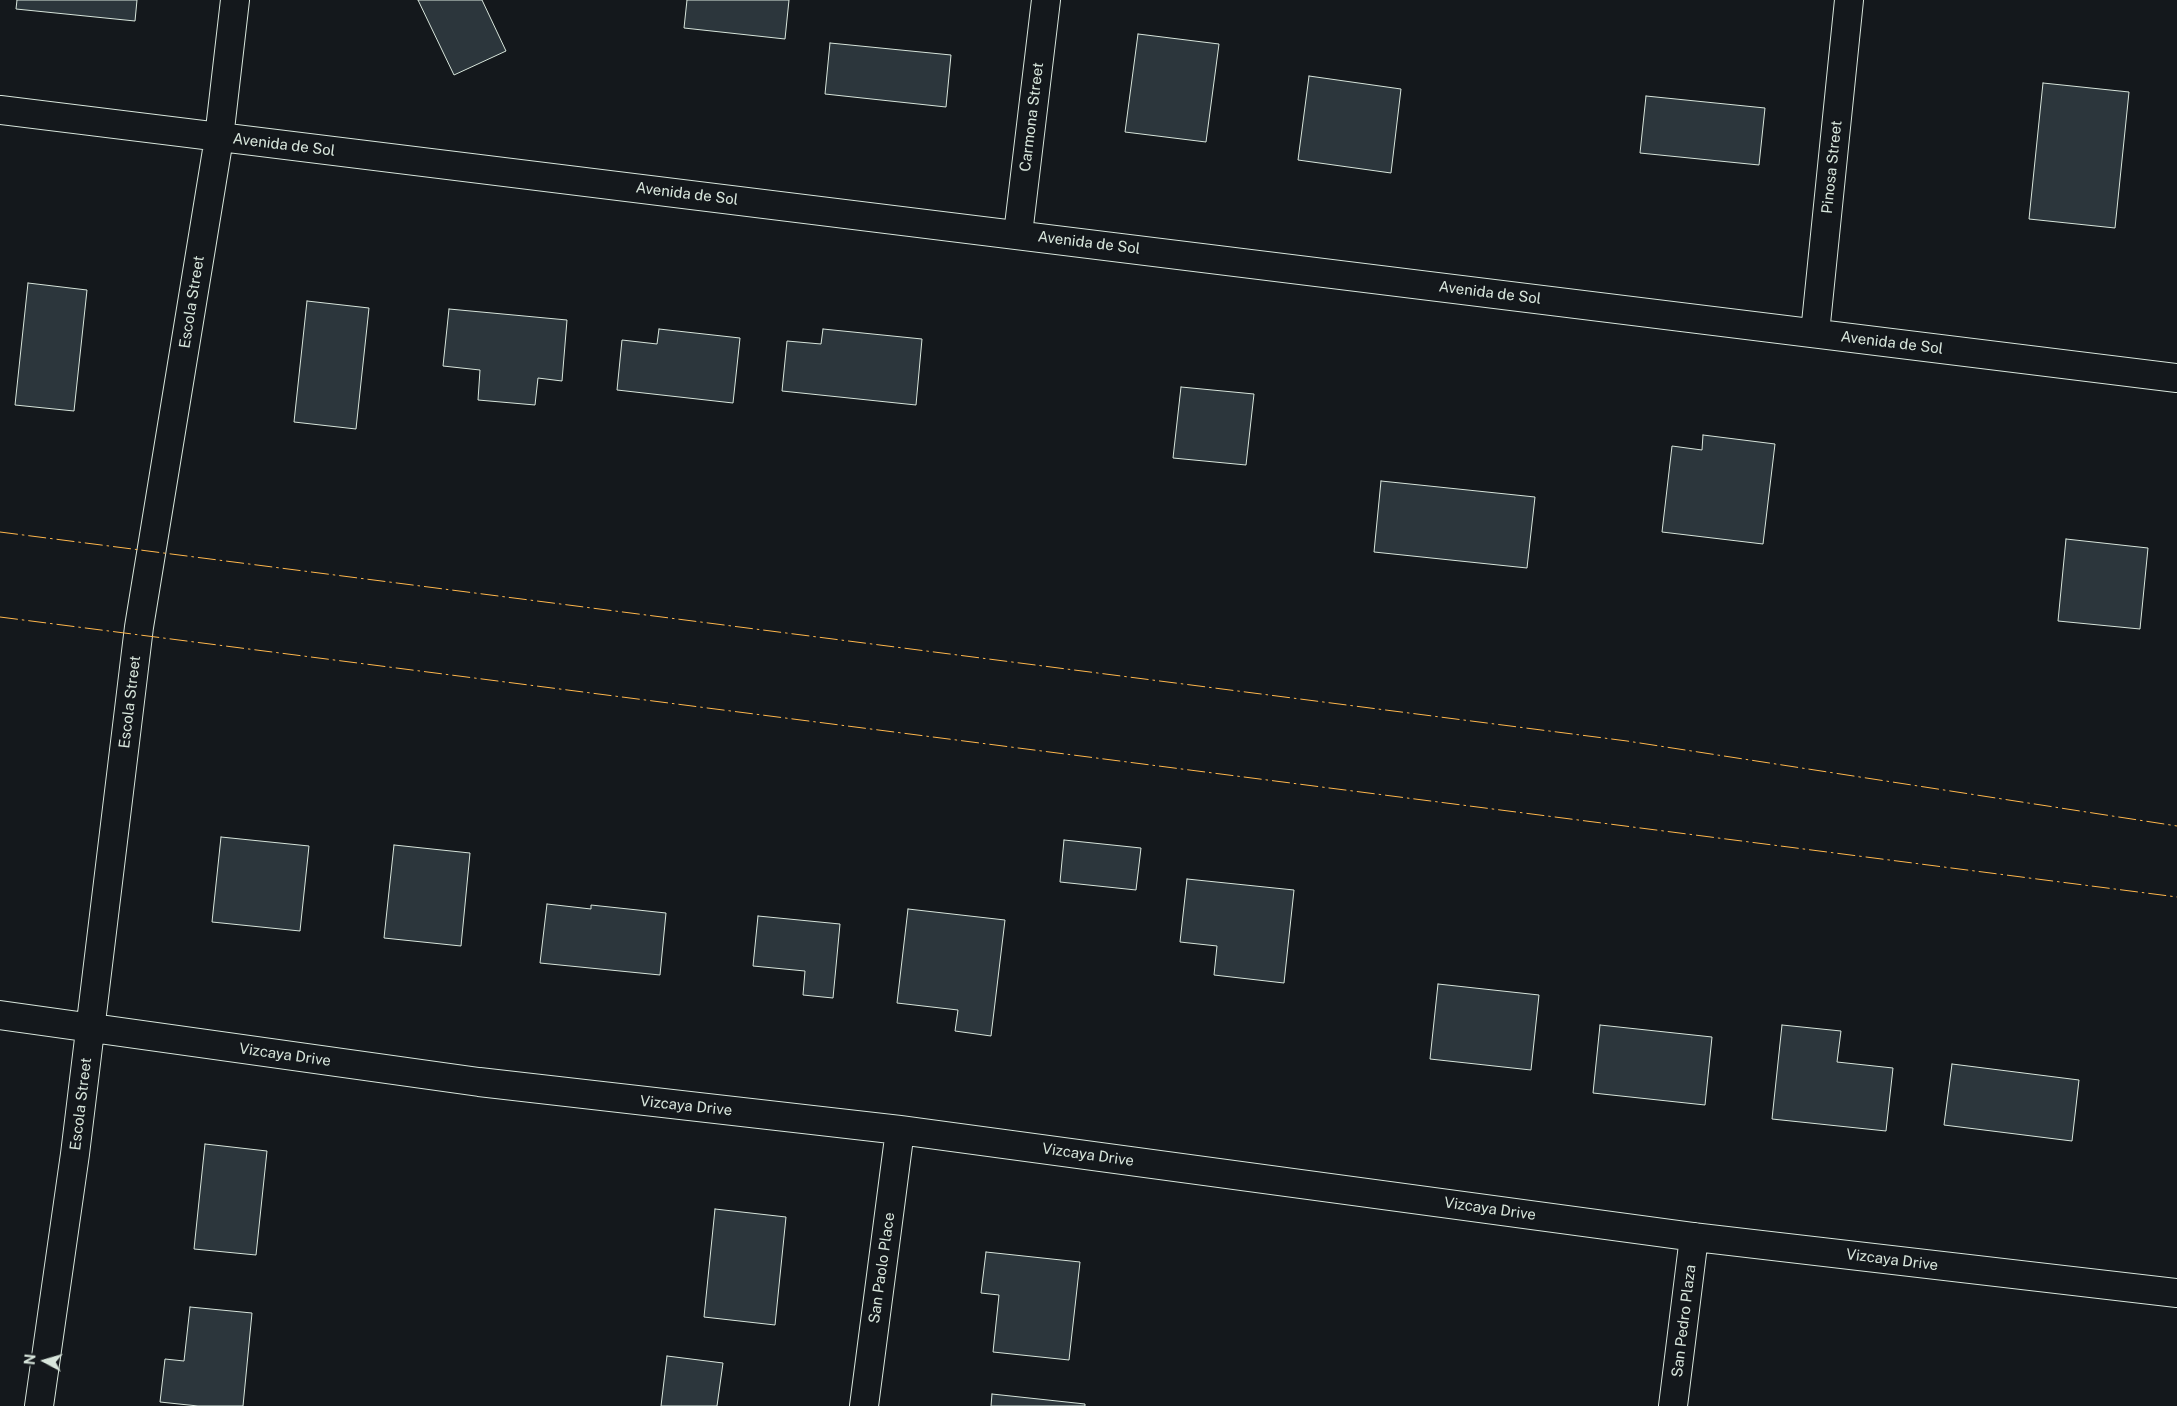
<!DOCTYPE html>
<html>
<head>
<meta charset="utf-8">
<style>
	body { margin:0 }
	#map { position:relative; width:2177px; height:1406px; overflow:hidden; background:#14181c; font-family:"Public Sans",sans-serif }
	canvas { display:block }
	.north { position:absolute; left:20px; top:1336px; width:50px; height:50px; -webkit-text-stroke:4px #14181c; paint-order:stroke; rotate:276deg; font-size:14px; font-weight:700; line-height:20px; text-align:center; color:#d8e6dc }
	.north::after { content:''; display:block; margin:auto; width:18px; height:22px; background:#d8e6dc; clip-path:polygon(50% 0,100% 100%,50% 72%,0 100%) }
</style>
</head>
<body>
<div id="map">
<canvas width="2177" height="1406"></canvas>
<div class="north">N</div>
</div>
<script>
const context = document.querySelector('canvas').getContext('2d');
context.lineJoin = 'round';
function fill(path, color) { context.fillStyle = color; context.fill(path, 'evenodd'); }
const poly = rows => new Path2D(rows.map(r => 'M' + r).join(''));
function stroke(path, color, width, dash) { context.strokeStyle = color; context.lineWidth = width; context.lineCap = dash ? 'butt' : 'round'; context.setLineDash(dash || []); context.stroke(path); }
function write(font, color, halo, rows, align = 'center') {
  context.font = font + ' "Public Sans",sans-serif'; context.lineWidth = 4; context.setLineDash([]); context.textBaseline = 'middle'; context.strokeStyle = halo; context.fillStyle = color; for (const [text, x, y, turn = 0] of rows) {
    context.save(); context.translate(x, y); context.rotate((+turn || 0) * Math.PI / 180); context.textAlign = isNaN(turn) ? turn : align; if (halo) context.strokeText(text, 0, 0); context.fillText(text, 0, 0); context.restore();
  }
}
const building = poly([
	[17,0,137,0,135,21,16,9,17,0],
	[418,0,482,0,506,51,454,75,418,0],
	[687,0,789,0,785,39,684,28,687,0],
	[1138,34,1219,44,1206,142,1125,132,1138,34],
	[830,43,951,55,946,107,825,94,830,43],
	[1309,76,1401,89,1391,173,1298,160,1309,76],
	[2043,83,2129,92,2115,228,2029,219,2043,83],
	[1646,96,1765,108,1759,165,1640,153,1646,96],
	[28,283,87,290,74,411,15,405,28,283],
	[307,301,369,308,356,429,294,422,307,301],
	[449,309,567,320,562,381,538,378,535,405,478,400,480,370,443,366,449,309],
	[659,329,740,338,733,403,617,390,622,340,657,344,659,329],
	[823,329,922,339,916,405,782,391,787,341,821,344,823,329],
	[1181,387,1254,394,1246,465,1173,458,1181,387],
	[1703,435,1775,444,1763,544,1662,532,1672,446,1702,450,1703,435],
	[1381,481,1535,497,1527,568,1374,552,1381,481],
	[2066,539,2148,548,2140,629,2058,621,2066,539],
	[221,837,309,846,300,931,212,922,221,837],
	[1064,840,1141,848,1136,890,1060,882,1064,840],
	[394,845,470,853,461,946,384,938,394,845],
	[1187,879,1294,890,1284,983,1214,975,1217,946,1180,942,1187,879],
	[547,904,591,909,591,905,666,913,660,975,540,963,547,904],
	[908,909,1005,920,991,1036,955,1031,958,1010,897,1003,908,909],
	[758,916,840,924,833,998,803,995,805,971,753,966,758,916],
	[1438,984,1539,995,1531,1070,1430,1059,1438,984],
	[1600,1025,1712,1037,1705,1105,1593,1093,1600,1025],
	[1782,1025,1841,1031,1837,1062,1893,1068,1886,1131,1772,1119,1782,1025],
	[1952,1064,2079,1080,2072,1141,1944,1125,1952,1064],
	[205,1144,267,1151,256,1255,194,1249,205,1144],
	[715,1209,786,1217,775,1325,704,1317,715,1209],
	[986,1252,1080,1262,1069,1360,993,1352,999,1295,981,1293,986,1252],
	[190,1307,252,1313,243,1406,198,1406,160,1402,165,1359,184,1361,190,1307],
	[667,1356,723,1363,717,1406,661,1406,667,1356],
	[992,1394,1085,1404,1085,1406,991,1406,992,1394]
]);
const minor = poly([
	[0,110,2177,378],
	[1018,234,1046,0],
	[1815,333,1849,0],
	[0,1015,479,1082,900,1130,1694,1237,2177,1293],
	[39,1406,75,1154,139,627,219,138,235,0],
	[864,1406,900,1130],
	[1673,1406,1694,1237]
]);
const power = poly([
	[0,532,1627,741,2177,826],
	[0,617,2177,897]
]);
const streetNames = [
	["Carmona Street",1032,117,-83],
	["Avenida de Sol",284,145,7],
	["Pinosa Street",1832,167,-84],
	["Avenida de Sol",687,194,7],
	["Avenida de Sol",1089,243,7],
	["Avenida de Sol",1490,293,7],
	["Escola Street",192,302,-81],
	["Avenida de Sol",1892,343,7],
	["Escola Street",130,702,-83],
	["Vizcaya Drive",285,1055,8],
	["Escola Street",81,1104,-83],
	["Vizcaya Drive",686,1106,6],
	["Vizcaya Drive",1088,1155,8],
	["Vizcaya Drive",1490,1209,8],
	["Vizcaya Drive",1892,1260,7],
	["San Paolo Place",882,1268,-82],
	["San Pedro Plaza",1684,1321,-83]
];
fill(building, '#2c363c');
stroke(building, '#d8e6dc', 1);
stroke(minor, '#d8e6dc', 30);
stroke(minor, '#14181c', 28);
stroke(power, '#ffb74d', 1, [18, 4, 2.5, 4]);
write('15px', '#d8e6dc', '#14181c', streetNames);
</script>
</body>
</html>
